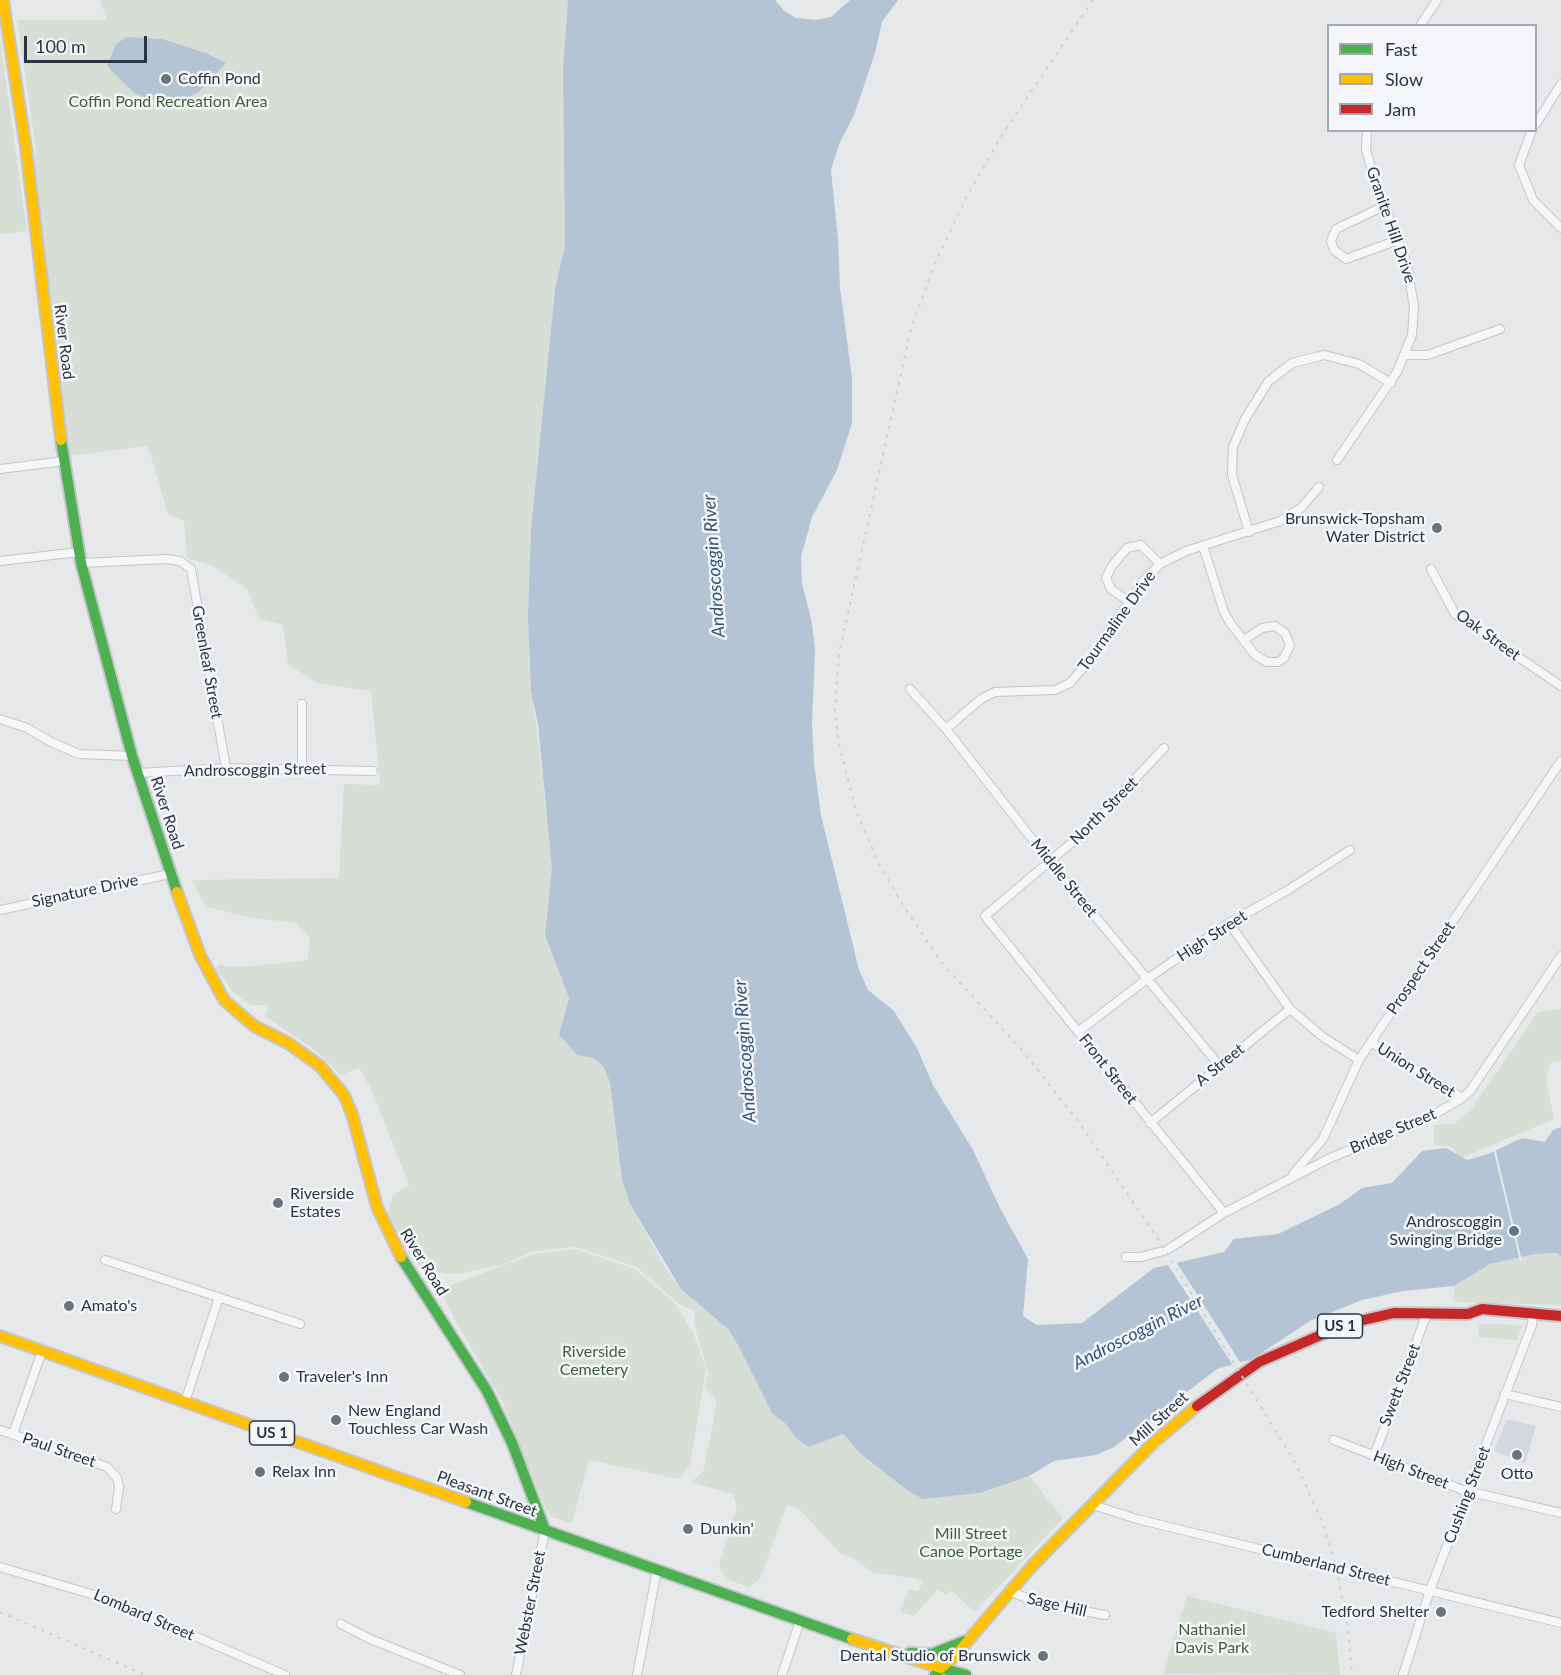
<!DOCTYPE html>
<html>
<head>
<meta charset="utf-8">
<style>
	body { margin:0 }
	#map { position:relative; width:1561px; height:1675px; overflow:hidden; background:#e6e8ea; font-family:Lato,sans-serif }
	canvas { display:block }
	.legend { position:absolute; left:1327px; top:24px; width:210px; height:108px; box-sizing:border-box; background:#f4f6f9; border:2px solid #a4a8b1; margin:0; padding:8px 10px; list-style:none; font-size:18px; color:#2b3445 }
	.legend li { display:flex; align-items:center; gap:12px; height:30px }
	.legend b { width:30px; border:2px solid #a4a8b1 }
	.scale { position:absolute; left:24px; top:36px; width:123px; height:27px; box-sizing:border-box; border:3px solid #2b3445; border-top:0; padding-left:8px; font-size:18px; line-height:21px; white-space:nowrap; color:#2b3445; -webkit-text-stroke:4px #f4f6f9; paint-order:stroke }
</style>
</head>
<body>
<div id="map">
<canvas width="1561" height="1675"></canvas>
<ul class="legend">
<li><b style="height:8px;background:#4caf50"></b>Fast</li>
<li><b style="height:8px;background:#ffc107"></b>Slow</li>
<li><b style="height:8px;background:#c62828"></b>Jam</li>
</ul>
<div class="scale">100 m</div>
</div>
<script>
const context = document.querySelector('canvas').getContext('2d');
context.lineJoin = 'round';
function fill(path, color) { context.fillStyle = color; context.fill(path, 'evenodd'); }
const poly = rows => new Path2D(rows.map(r => 'M' + r).join(''));
function stroke(path, color, width, dash) { context.strokeStyle = color; context.lineWidth = width; context.lineCap = dash ? 'butt' : 'round'; context.setLineDash(dash || []); context.stroke(path); }
function write(font, color, halo, rows, align = 'center') {
  context.font = font + ' Lato,sans-serif'; context.lineWidth = 5; context.setLineDash([]); context.textBaseline = 'middle'; context.strokeStyle = halo; context.fillStyle = color; for (const [text, x, y, turn = 0] of rows) {
    context.save(); context.translate(x, y); context.rotate((+turn || 0) * Math.PI / 180); context.textAlign = isNaN(turn) ? turn : align; if (halo) context.strokeText(text, 0, 0); context.fillText(text, 0, 0); context.restore();
  }
}
const built = poly([
	[1507,1419,1536,1426,1525,1463,1494,1451]
]);
const green = poly([
	[100,0,568,0,563,69,565,245,555,289,531,529,529,662,553,868,545,935,569,998,559,1035,577,1055,593,1058,603,1066,610,1082,622,1180,630,1204,666,1269,681,1289,728,1329,738,1345,772,1413,786,1424,796,1438,809,1447,843,1434,861,1454,908,1491,923,1498,980,1493,1029,1476,1063,1518,975,1612,952,1591,946,1594,937,1590,914,1616,900,1612,908,1590,918,1591,923,1582,913,1578,874,1573,854,1559,841,1554,800,1510,787,1504,760,1579,749,1587,726,1579,719,1565,737,1507,733,1494,691,1482,703,1472,717,1403,705,1388,708,1373,695,1326,694,1311,679,1304,636,1267,575,1247,535,1251,501,1265,457,1274,423,1271,402,1244,388,1214,393,1195,409,1185,373,1093,359,1068,341,1075,316,1051,265,1016,268,1008,266,1005,251,1005,233,992,215,968,221,964,228,967,255,966,308,960,310,938,294,922,258,919,206,907,192,880,339,878,344,784,380,785,371,691,317,683,288,664,283,625,259,619,247,589,213,566,187,558,184,521,168,514,148,446,68,456,39,220,34,157,36,149,17,20,107,20],
	[0,38,27,231,0,234],
	[1561,1009,1561,1061,1550,1063,1546,1078,1554,1119,1461,1158,1450,1146,1434,1145,1434,1125,1454,1124,1471,1109,1538,1012],
	[575,1249,635,1269,673,1301,693,1332,706,1369,690,1465,679,1479,589,1460,572,1523,552,1517,546,1510,503,1402,457,1324,440,1289,534,1254],
	[1557,1253,1561,1257,1561,1305,1454,1302,1454,1286,1490,1264,1535,1254],
	[1479,1324,1522,1325,1517,1340,1478,1337],
	[1187,1596,1336,1633,1340,1675,1163,1674]
]);
const water = poly([
	[568,0,775,0,784,11,796,18,816,20,831,17,850,0,898,0,882,22,875,53,854,115,839,144,831,170,838,239,840,288,852,378,852,423,837,470,812,517,801,557,802,583,812,623,815,650,812,723,814,763,821,815,859,970,868,990,894,1011,917,1048,933,1085,973,1150,1000,1208,1028,1259,1023,1316,1037,1325,1082,1323,1154,1268,1224,1252,1234,1239,1278,1234,1340,1204,1362,1188,1392,1183,1422,1151,1446,1148,1467,1160,1488,1154,1522,1138,1545,1142,1553,1130,1561,1127,1561,1257,1557,1253,1535,1254,1490,1264,1454,1286,1403,1291,1362,1300,1310,1321,1252,1359,1217,1369,1114,1447,1096,1455,1054,1461,1029,1476,980,1493,923,1499,908,1491,861,1454,843,1434,809,1447,796,1438,786,1424,772,1413,738,1345,728,1329,681,1289,630,1204,622,1180,610,1082,603,1066,593,1058,577,1055,559,1035,569,998,545,935,552,868,538,724,531,691,528,617,531,529,555,289,565,245,563,69],
	[127,37,162,39,206,53,226,63,200,91,171,107,134,93,107,66,116,44]
]);
const pier = poly([
	[1495,1147,1522,1261,1520,1261,1493,1148],
	[1175,1260,1242,1365,1234,1367,1166,1262]
]);
const street = poly([
	[1420,26,1437,0],
	[1536,124,1561,84],
	[1532,130,1519,165,1533,200,1561,228],
	[1384,206,1336,229,1331,241,1334,250,1346,259,1398,240],
	[1405,355,1428,355,1500,329],
	[1337,460,1397,372,1412,335,1414,307,1407,264,1372,172,1366,149,1367,130],
	[0,469,64,461],
	[1249,532,1232,475,1233,447,1245,419,1268,382,1292,363,1324,355,1359,364,1391,383],
	[1203,546,1224,612,1231,624,1255,655,1267,662,1278,662,1284,658,1290,645,1285,633,1275,626,1262,628,1244,640],
	[0,561,79,552],
	[81,563,167,559,180,561,191,569,226,768],
	[1431,569,1455,614,1561,686],
	[1128,601,1111,589,1106,578,1112,566,1127,548,1141,545,1160,564],
	[910,689,946,729,1050,862,1219,1065],
	[0,719,27,728,51,742,79,754,132,756],
	[946,729,981,699,995,692,1055,690,1070,683,1087,663,1144,580,1160,564,1186,551,1280,521,1301,508,1319,487],
	[1164,748,1089,828,985,916,1224,1213,1330,1158,1430,1117,1462,1098,1470,1091,1561,956],
	[302,769,302,704],
	[138,773,226,768,373,771],
	[0,910,170,874],
	[1229,923,1290,1009,1323,1037,1359,1060],
	[1079,1031,1147,979,1229,923,1288,890,1350,850],
	[1371,1042,1462,1098],
	[1150,1123,1290,1009],
	[1293,1174,1323,1139,1359,1060,1561,761],
	[1126,1257,1141,1257,1167,1250,1224,1213],
	[105,1260,300,1324],
	[1505,1394,1561,1407],
	[185,1402,219,1297],
	[0,1430,107,1467,117,1478,119,1487,116,1509],
	[13,1434,42,1351],
	[1334,1440,1463,1490,1561,1513],
	[1374,1456,1427,1313],
	[1093,1505,1137,1519,1561,1623],
	[0,1567,108,1599,285,1675],
	[1009,1591,1037,1602,1105,1615],
	[341,1624,370,1639,460,1675],
	[516,1675,545,1530],
	[637,1675,657,1570],
	[782,1675,800,1621],
	[1403,1675,1430,1590,1532,1325,1533,1315]
]);
const fast = poly([
	[61,440,81,563,132,756,177,892],
	[401,1257,487,1391,512,1443,545,1530],
	[466,1502,852,1639],
	[910,1653,932,1654,965,1641],
	[935,1675,941,1668,966,1675]
]);
const slow = poly([
	[3,0,26,148,61,440],
	[177,892,200,955,224,1000,254,1026,288,1043,320,1066,344,1095,352,1114,377,1207,401,1257],
	[0,1336,466,1502],
	[852,1639,941,1668,955,1656,1032,1566,1153,1443,1197,1406]
]);
const jam = poly([
	[1197,1406,1259,1362,1346,1324,1394,1313,1468,1314,1482,1309,1561,1316]
]);
const rail = poly([
	[1093,0,1002,135,967,196,935,263,911,328,839,654,835,712,839,744,856,811,879,864,903,905,941,962,1022,1050,1078,1121,1160,1242,1297,1466,1323,1524,1336,1567,1348,1630,1352,1675],
	[0,1612,145,1675]
]);
const markers = [
	[166,79,6,"#6c737f"],
	[1437,528,6,"#6c737f"],
	[278,1203,6,"#6c737f"],
	[1514,1231,6,"#6c737f"],
	[69,1306,6,"#6c737f"],
	[284,1377,6,"#6c737f"],
	[336,1420,6,"#6c737f"],
	[1517,1455,6,"#6c737f"],
	[260,1472,6,"#6c737f"],
	[688,1529,6,"#6c737f"],
	[1441,1612,6,"#6c737f"],
	[1043,1656,6,"#6c737f"]
];
const shields = [
	[1340,1326,45],
	[272,1433,45]
];
const shieldNames = [
	["US 1",1340,1326],
	["US 1",272,1433]
];
const poiNames = [
	["Coffin Pond",178,79],
	["Brunswick-Topsham",1425,519,"right"],
	["Water District",1425,537,"right"],
	["Riverside",290,1194],
	["Estates",290,1212],
	["Androscoggin",1502,1222,"right"],
	["Swinging Bridge",1502,1240,"right"],
	["Amato's",81,1306],
	["Traveler's Inn",296,1377],
	["New England",348,1411],
	["Touchless Car Wash",348,1429],
	["Relax Inn",272,1472],
	["Otto",1517,1474,"center"],
	["Dunkin'",700,1529],
	["Tedford Shelter",1429,1612,"right"],
	["Dental Studio of Brunswick",1031,1656,"right"]
];
const parkNames = [
	["Coffin Pond Recreation Area",168,102],
	["Riverside",594,1352],
	["Cemetery",594,1370],
	["Mill Street",971,1534],
	["Canoe Portage",971,1552],
	["Nathaniel",1212,1630],
	["Davis Park",1212,1648]
];
const streetNames = [
	["Granite Hill Drive",1391,225,71],
	["River Road",64,342,83],
	["Tourmaline Drive",1117,621,-54],
	["Oak Street",1488,635,36],
	["Greenleaf Street",207,662,80],
	["Androscoggin Street",255,770,-1],
	["North Street",1104,811,-45],
	["River Road",167,813,72],
	["Middle Street",1064,878,51],
	["Signature Drive",85,891,-12],
	["High Street",1212,936,-33],
	["Prospect Street",1421,968,-56],
	["A Street",1220,1065,-39],
	["Front Street",1108,1069,52],
	["Union Street",1416,1070,32],
	["Bridge Street",1393,1131,-23],
	["River Road",424,1262,58],
	["Swett Street",1400,1385,-69],
	["Mill Street",1159,1419,-42],
	["Paul Street",59,1450,19],
	["High Street",1411,1470,21],
	["Pleasant Street",487,1494,20],
	["Cushing Street",1467,1495,-69],
	["Cumberland Street",1326,1565,14],
	["Webster Street",530,1603,-79],
	["Sage Hill",1057,1605,13],
	["Lombard Street",144,1615,23]
];
const waterNames = [
	["Androscoggin River",714,566,-94],
	["Androscoggin River",745,1051,-94],
	["Androscoggin River",1138,1332,-27]
];
fill(built, '#d4d7dd');
fill(green, '#d6ded6');
fill(water, '#b4c4d5');
fill(pier, '#e6e8ea');
stroke(street, '#c4c6c8', 10);
stroke(fast, '#c4c6c8', 14);
stroke(slow, '#c4c6c8', 14);
stroke(jam, '#c4c6c8', 14);
stroke(street, '#f5f6f7', 8);
stroke(fast, '#4caf50', 10);
stroke(slow, '#ffc107', 10);
stroke(jam, '#c62828', 10);
stroke(rail, '#cecfd2', 2, [3, 6]);
for (const [x, y, r, color] of markers) { const dot = new Path2D(); dot.arc(x, y, r, 0, 2 * Math.PI); context.fillStyle = color; context.fill(dot); stroke(dot, '#f4f6f9', 2); }
for (const [x, y, w] of shields) { const box = new Path2D(); box.roundRect(x - w / 2, y - 12, w, 24, 4.5); context.fillStyle = '#f4f6f9'; context.fill(box); stroke(box, '#2b3445', 1.5); }
write('bold 15px', '#2b3445', null, shieldNames);
write('16px', '#2b3445', '#f4f6f9', poiNames, 'left');
write('16px', '#3f6138', '#f4f6f9', parkNames);
write('16px', '#2b3445', '#f4f6f9', streetNames);
write('italic 18px', '#34527a', '#f4f6f9', waterNames);
</script>
</body>
</html>
